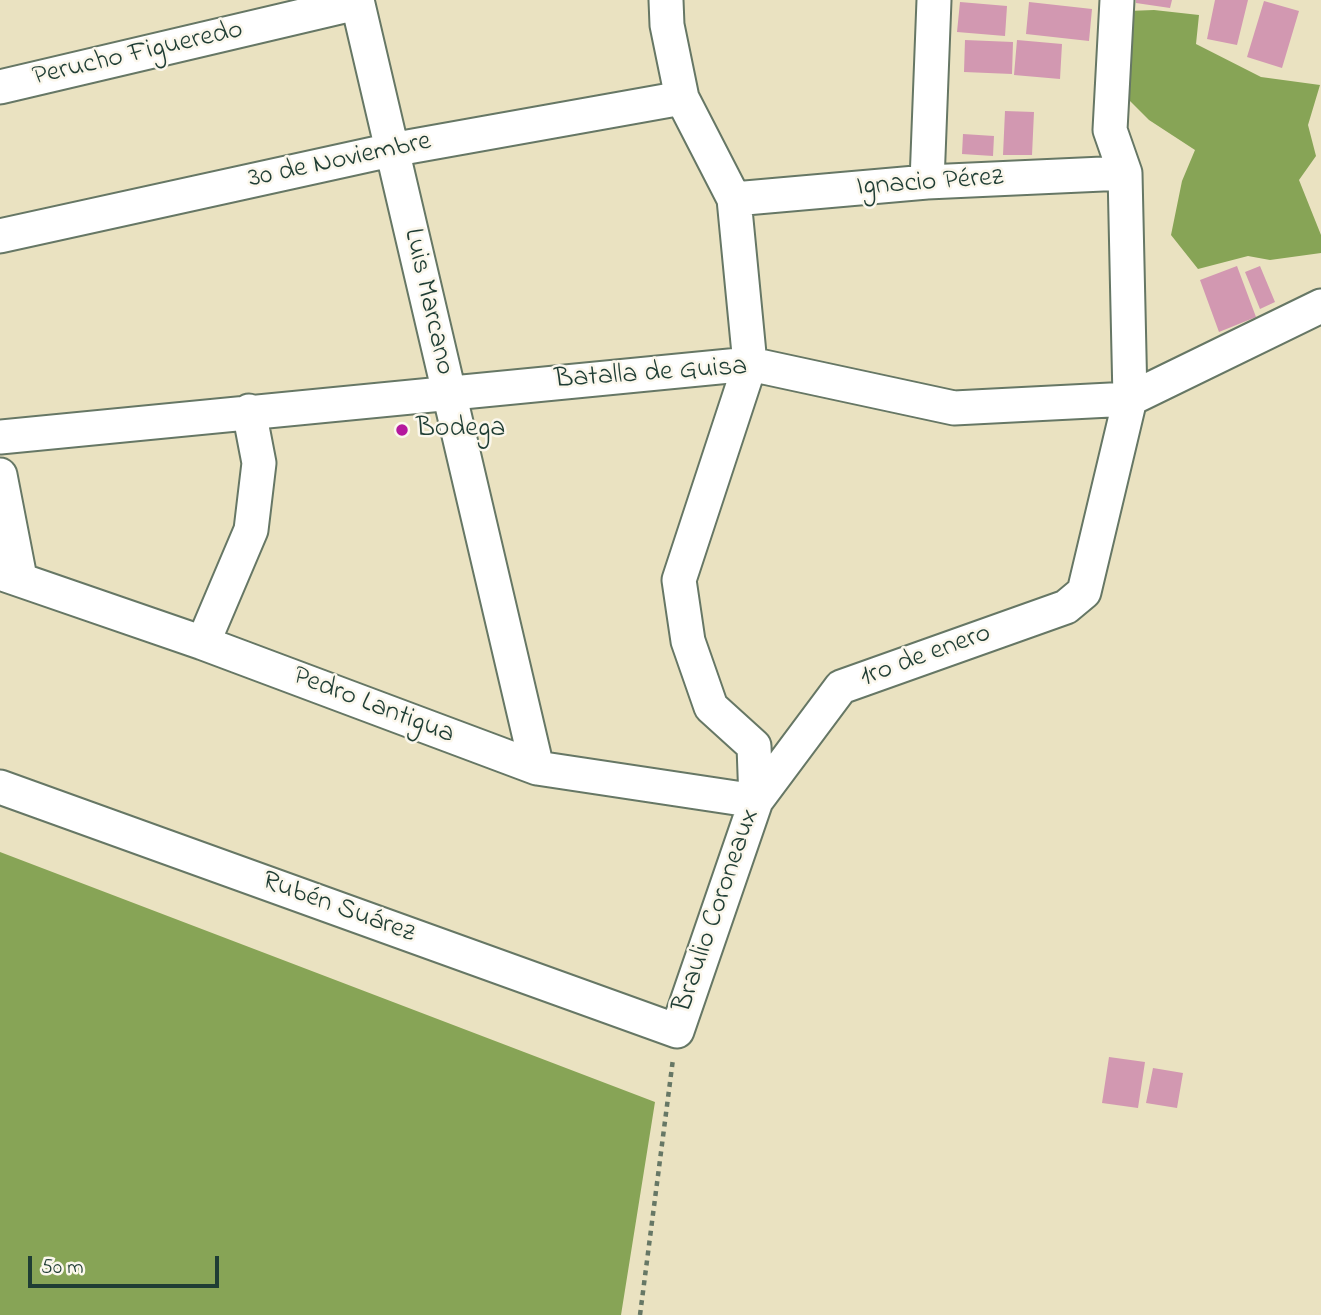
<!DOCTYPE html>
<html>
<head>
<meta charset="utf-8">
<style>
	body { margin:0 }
	#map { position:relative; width:1321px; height:1315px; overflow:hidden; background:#eae2c1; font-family:"Indie Flower",sans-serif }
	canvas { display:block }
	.scale { position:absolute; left:28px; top:1256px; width:191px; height:32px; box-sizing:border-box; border:4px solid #1f3d34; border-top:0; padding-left:9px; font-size:21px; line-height:24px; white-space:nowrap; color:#1f3d34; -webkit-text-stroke:5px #fbf7ec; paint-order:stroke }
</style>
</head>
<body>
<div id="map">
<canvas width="1321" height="1315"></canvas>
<div class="scale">50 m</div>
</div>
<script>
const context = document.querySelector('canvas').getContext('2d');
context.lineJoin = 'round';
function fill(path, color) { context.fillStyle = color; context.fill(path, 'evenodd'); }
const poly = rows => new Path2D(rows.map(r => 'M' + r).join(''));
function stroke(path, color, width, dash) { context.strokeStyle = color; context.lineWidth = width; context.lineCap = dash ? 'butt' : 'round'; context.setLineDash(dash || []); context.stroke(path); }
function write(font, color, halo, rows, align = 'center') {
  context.font = font + ' "Indie Flower",sans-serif'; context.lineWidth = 5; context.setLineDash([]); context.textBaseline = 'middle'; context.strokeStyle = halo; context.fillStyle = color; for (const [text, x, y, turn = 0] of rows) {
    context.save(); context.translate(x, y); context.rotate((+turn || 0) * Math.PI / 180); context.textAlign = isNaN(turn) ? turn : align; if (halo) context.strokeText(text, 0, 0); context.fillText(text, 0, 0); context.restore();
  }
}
const forest = poly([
	[1154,10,1199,15,1196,44,1261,77,1320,85,1308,125,1316,156,1299,180,1321,235,1321,253,1270,260,1248,256,1198,269,1171,235,1182,181,1195,150,1149,120,1119,90,1128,11],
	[0,852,655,1102,621,1315,0,1315]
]);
const building = poly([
	[1136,0,1172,0,1170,8,1136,3],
	[1215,0,1248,0,1237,45,1207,39],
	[1264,1,1299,11,1282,68,1247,57],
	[960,2,1007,6,1005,36,957,32],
	[1029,2,1092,9,1089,41,1026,34],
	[965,40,1013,42,1012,74,964,72],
	[1017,40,1062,44,1060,79,1014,75],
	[1005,111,1034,112,1032,155,1003,155],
	[963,134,994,136,993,156,962,154],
	[1237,266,1256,317,1219,332,1200,280],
	[1260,266,1275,302,1260,309,1245,272],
	[1109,1057,1145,1062,1138,1108,1102,1103],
	[1153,1068,1183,1073,1177,1108,1146,1103]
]);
const path = poly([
	[640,1315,673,1059]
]);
const minor = poly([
	[357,0,537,768],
	[0,87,357,3],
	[927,182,934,0],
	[734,199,927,182,1125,173],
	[0,236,391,150,682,98],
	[0,437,750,364,954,408,1130,399,1321,306],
	[0,475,20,578],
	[0,573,203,643,537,768,756,801],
	[203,643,251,530,259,463,249,411],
	[0,787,677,1031,756,801,754,746,711,707,688,641,679,580,750,364,734,199,682,98,667,25,666,0],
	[756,801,841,687,1066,607,1084,592,1130,399,1125,173,1110,130,1117,0]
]);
const markers = [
	[402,430,7,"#b5179e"]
];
const streetNames = [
	["Perucho Figueredo",138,55,-13],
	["30 de Noviembre",340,162,-12],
	["Ignacio Pérez",930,184,-4],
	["Luis Marcano",427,302,77],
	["Batalla de Guisa",651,375,-4],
	["1ro de enero",926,657,-20],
	["Pedro Lantigua",373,707,21],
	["Rubén Suárez",338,909,20],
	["Braulio Coroneaux",718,911,-71]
];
const poiNames = [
	["Bodega",416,430]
];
fill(forest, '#87a456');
fill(building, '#d298b1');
stroke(minor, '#667765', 37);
stroke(path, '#667765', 4.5, [5, 5]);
stroke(minor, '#fff', 33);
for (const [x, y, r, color] of markers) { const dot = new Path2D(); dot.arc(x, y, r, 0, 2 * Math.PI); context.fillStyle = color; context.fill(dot); stroke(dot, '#fbf7ec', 2.5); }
write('28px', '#1f3d34', '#fbf7ec', streetNames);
write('28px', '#1f3d34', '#fbf7ec', poiNames, 'left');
</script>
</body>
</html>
